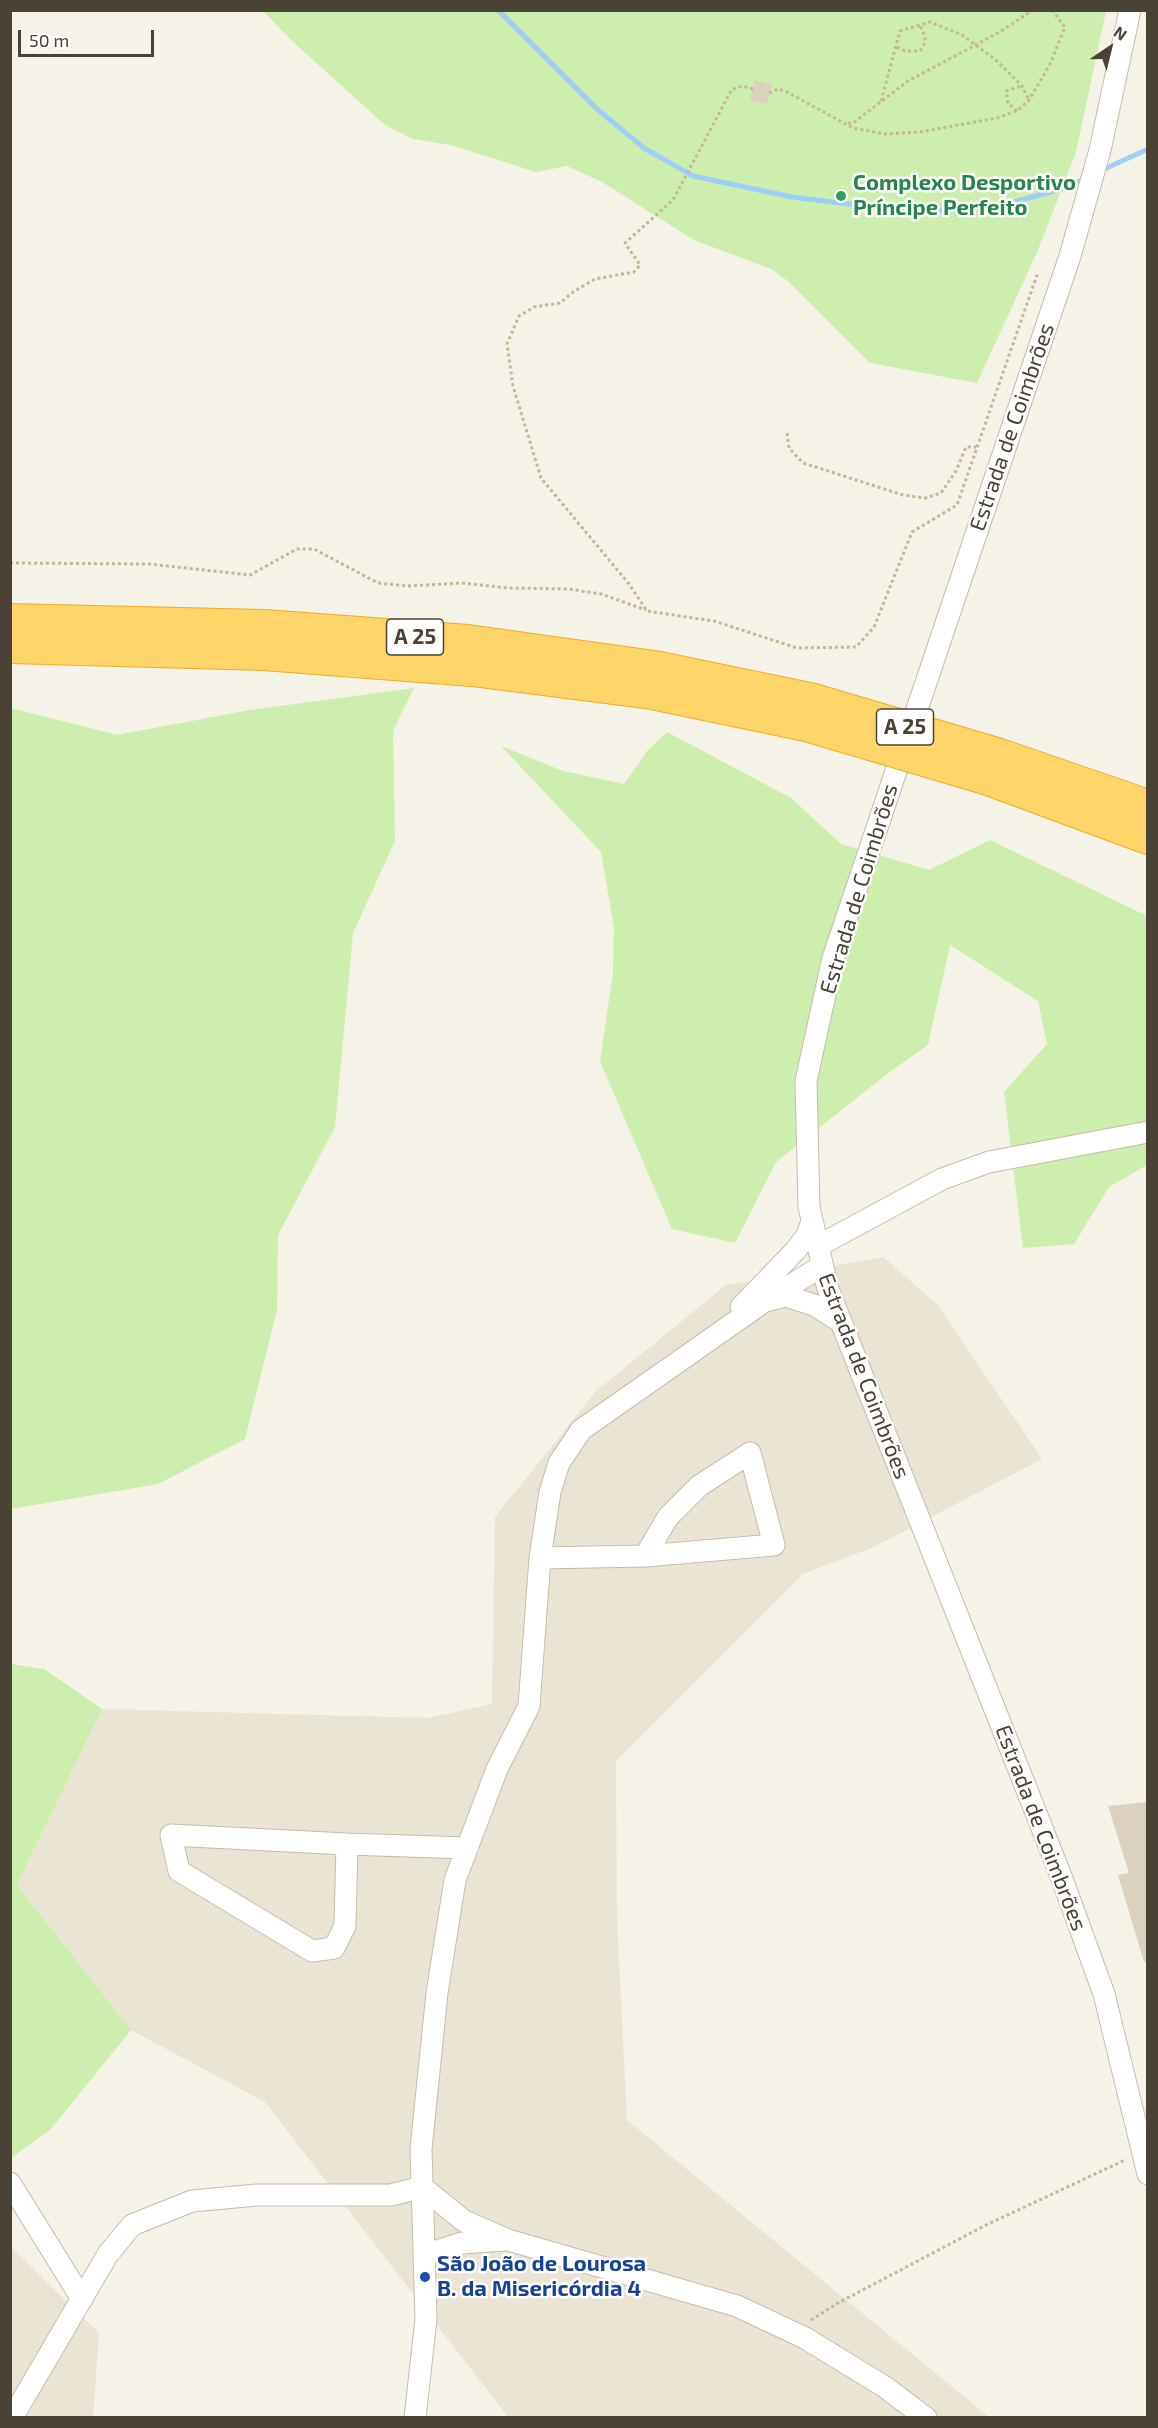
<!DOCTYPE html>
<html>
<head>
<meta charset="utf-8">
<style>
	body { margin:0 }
	#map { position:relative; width:1158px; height:2428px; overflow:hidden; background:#f5f2e7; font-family:"Exo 2",sans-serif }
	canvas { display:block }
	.frame { position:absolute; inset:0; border:12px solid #494235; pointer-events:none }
	.north { position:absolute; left:1080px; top:18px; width:60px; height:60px; -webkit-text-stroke:4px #fff; paint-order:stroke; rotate:35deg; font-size:16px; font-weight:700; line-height:24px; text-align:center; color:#494235 }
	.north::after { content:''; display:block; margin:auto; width:21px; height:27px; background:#494235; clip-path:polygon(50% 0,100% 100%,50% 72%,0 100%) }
	.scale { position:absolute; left:18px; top:30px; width:136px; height:27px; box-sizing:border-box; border:3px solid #494235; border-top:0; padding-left:8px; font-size:18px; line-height:21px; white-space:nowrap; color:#494235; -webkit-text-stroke:4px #fff; paint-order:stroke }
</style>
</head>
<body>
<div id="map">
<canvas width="1158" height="2428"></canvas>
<div class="frame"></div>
<div class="north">N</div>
<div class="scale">50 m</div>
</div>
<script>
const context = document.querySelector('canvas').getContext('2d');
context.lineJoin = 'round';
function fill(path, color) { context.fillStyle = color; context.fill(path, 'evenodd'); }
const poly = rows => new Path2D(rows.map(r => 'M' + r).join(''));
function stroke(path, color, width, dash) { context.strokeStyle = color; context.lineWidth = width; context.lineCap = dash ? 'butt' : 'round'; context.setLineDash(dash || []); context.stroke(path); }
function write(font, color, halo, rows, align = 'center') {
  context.font = font + ' "Exo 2",sans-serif'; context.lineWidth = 5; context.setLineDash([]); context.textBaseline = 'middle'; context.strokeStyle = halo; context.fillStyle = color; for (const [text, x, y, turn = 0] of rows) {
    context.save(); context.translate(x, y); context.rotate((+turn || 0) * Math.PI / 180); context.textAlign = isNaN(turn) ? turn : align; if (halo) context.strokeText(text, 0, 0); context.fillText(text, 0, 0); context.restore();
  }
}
const residential = poly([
	[883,1257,937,1304,1042,1459,874,1547,803,1574,616,1761,617,1920,627,2120,989,2417,508,2417,265,2102,131,2030,17,1885,102,1709,427,1718,492,1704,495,1517,596,1391,726,1285],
	[10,2246,99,2333,93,2417,11,2417]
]);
const green = poly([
	[263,11,1106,11,1076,152,1038,250,977,383,870,363,788,281,771,269,694,240,602,182,567,166,536,172,451,145,413,139,385,125,290,39],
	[414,688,393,731,395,841,353,933,335,1127,278,1235,277,1310,245,1439,158,1484,11,1509,11,708,117,735,250,710],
	[667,732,791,798,841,844,929,870,990,840,1147,916,1147,1165,1109,1187,1074,1244,1023,1248,1004,1092,1047,1044,1038,1001,950,945,928,1045,887,1074,776,1162,735,1243,672,1229,600,1061,613,973,614,928,601,852,501,746,563,771,624,784,647,751],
	[11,1664,44,1669,102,1709,17,1885,131,2030,50,2130,11,2158]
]);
const stream = poly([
	[498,10,597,109,644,148,693,176,792,197,897,210,962,210,1018,201,1065,188,1086,178],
	[1100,171,1148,149]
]);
const building = poly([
	[755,80,772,85,767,104,750,100],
	[1148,1802,1148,1962,1144,1962,1118,1875,1129,1873,1108,1806]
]);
const path = poly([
	[897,47,905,51,920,51,925,43,925,36,919,24],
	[753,89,743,86,732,89,673,200,625,243,640,265,634,272,595,279,573,292,560,303,534,307,519,316,507,344,513,386,541,478,629,584,647,611,714,621,797,648,856,647,874,627,912,532,957,505,1038,272],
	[769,93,778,89,785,91,853,128,885,134,920,132,997,118,1017,111,1029,100,1050,64,1065,27,1052,10],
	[881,101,900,31,930,22,962,35,996,60,1022,86,1029,100],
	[1017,111,1008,103,1006,91,1021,86],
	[848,123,853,123,908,81,998,33,1033,10],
	[787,433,789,448,803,463,903,495,925,498,941,493,956,471,966,447,976,447],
	[10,563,149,564,250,575,297,549,314,549,378,583,407,586,462,583,508,588,569,589,601,594,646,610],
	[811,2320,838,2303,984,2226,1125,2160]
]);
const minor = poly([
	[1130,10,1100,150,1070,256,833,958,806,1081,809,1207,828,1289,1061,1876,1104,1994,1148,2174],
	[818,1246,942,1179,989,1162,1148,1132],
	[770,1298,822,1266],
	[741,1307,796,1250,807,1235,812,1221],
	[540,1558,645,1556,774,1545,750,1453,699,1486,668,1517,645,1556],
	[347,1844,171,1835,179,1871,312,1951,334,1948,345,1926,347,1844,467,1848],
	[10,2183,82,2299],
	[424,2255,462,2243,505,2240],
	[12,2418,108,2254,132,2225,192,2201,257,2195,391,2195,422,2187,464,2221,508,2240,737,2306,805,2338,885,2387,926,2418],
	[415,2418,426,2319,421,2149,437,1993,455,1880,497,1769,529,1706,540,1558,550,1492,559,1463,581,1430,765,1301,786,1296,814,1305,840,1321]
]);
const highway = poly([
	[10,620,264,626,468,641,654,667,814,700],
	[10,647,264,654,472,670,652,693,806,725],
	[997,754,1148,806],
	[988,779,1148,838]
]);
const highwayBridge = poly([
	[814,700,997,754],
	[806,725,988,779]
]);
const markers = [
	[841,196,6,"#2e9e5b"],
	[425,2277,6,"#1a4fb4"]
];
const shields = [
	[415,637,57],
	[905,727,57]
];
const shieldNames = [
	["A 25",415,637],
	["A 25",905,727]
];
const leisureNames = [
	["Complexo Desportivo",853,183],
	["Príncipe Perfeito",853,208]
];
const streetNames = [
	["Estrada de Coimbrões",1012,427,-71],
	["Estrada de Coimbrões",859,889,-73],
	["Estrada de Coimbrões",864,1376,69],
	["Estrada de Coimbrões",1041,1828,69]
];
const transitNames = [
	["São João de Lourosa",437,2264],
	["B. da Misericórdia 4",437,2289]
];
fill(residential, '#eae4d5');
fill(green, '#cdeeac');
stroke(stream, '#9dcff8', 5);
fill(building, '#dbd1be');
stroke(minor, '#c5bdab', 23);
stroke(highway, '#eeae28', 34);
stroke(path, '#c5b798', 3, [3, 3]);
stroke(minor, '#fff', 21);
stroke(highway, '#ffd468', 32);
stroke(highwayBridge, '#eeae28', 34, []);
stroke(highwayBridge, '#ffd468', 32);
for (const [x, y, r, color] of markers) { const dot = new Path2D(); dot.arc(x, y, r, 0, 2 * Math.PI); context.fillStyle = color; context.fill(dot); stroke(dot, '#fff', 2); }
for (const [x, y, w] of shields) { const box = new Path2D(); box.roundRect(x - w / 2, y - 18, w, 36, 4.5); context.fillStyle = '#fff'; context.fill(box); stroke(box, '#494235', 1.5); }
write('bold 21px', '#494235', null, shieldNames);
write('bold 22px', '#27864d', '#fff', leisureNames, 'left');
write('22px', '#494235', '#fff', streetNames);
write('bold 22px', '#164399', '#fff', transitNames, 'left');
</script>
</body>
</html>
